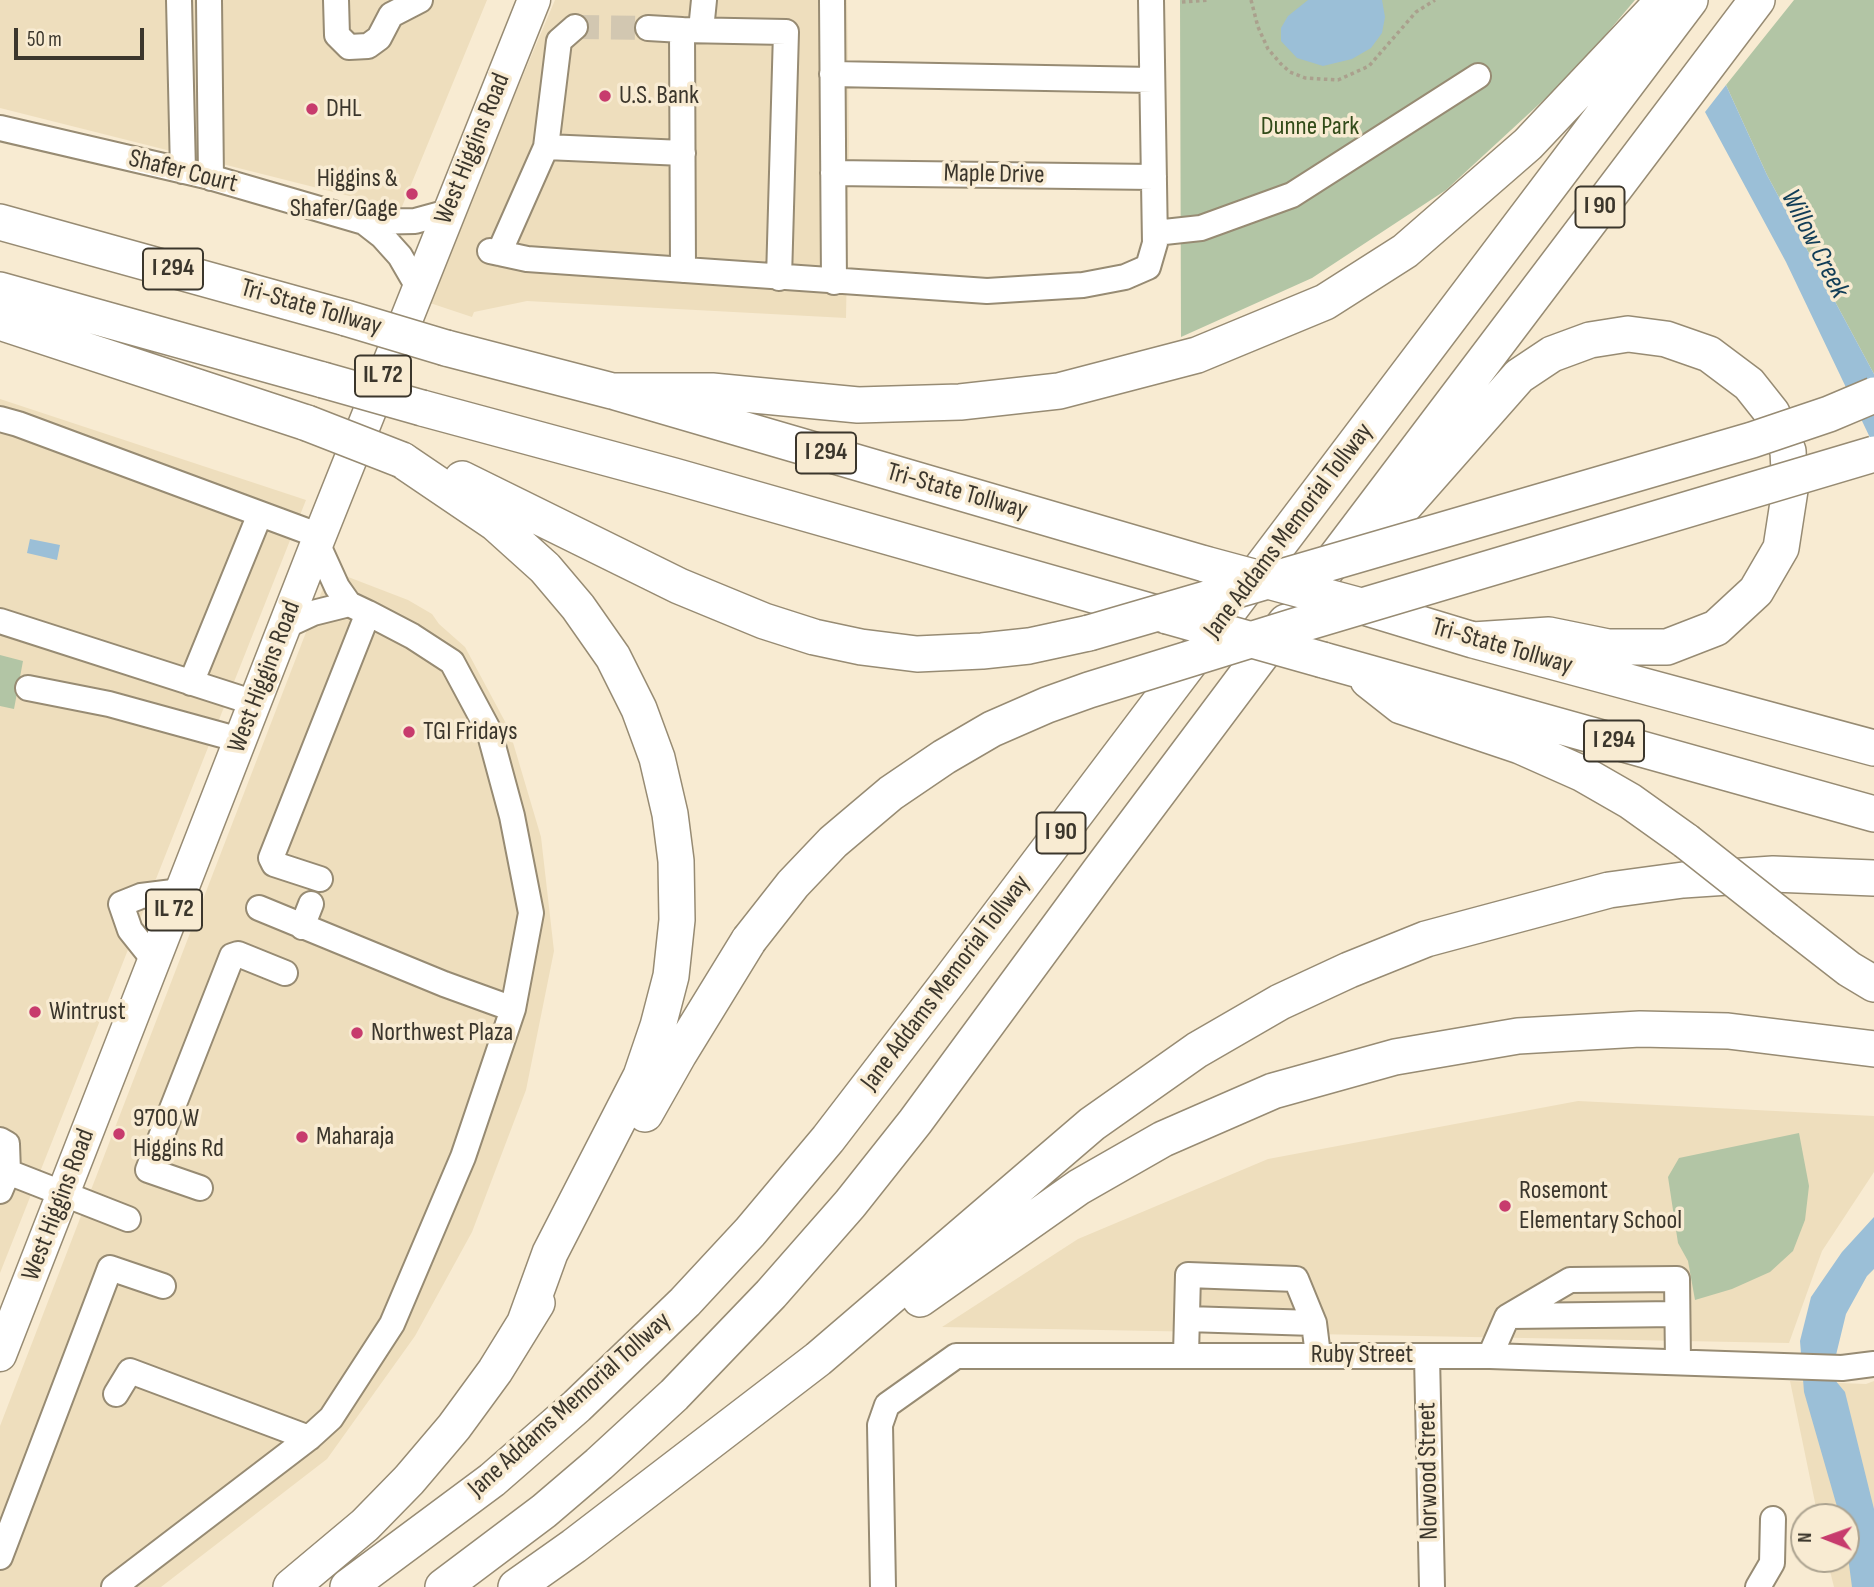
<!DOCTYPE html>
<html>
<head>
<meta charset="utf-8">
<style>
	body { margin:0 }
	#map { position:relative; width:1874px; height:1587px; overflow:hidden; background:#f8ebd2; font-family:"Sofia Sans Condensed",sans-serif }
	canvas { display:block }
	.north { position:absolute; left:1790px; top:1503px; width:70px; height:70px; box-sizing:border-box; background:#f8ebd2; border:2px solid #aca390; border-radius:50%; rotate:271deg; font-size:19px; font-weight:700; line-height:28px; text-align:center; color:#3b362c }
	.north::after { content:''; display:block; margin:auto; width:24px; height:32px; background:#c73b6d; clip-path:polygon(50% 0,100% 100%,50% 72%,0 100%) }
	.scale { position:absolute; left:14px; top:28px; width:130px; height:32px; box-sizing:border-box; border:4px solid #3b362c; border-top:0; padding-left:9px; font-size:21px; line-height:24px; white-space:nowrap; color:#3b362c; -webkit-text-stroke:5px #f8ebd2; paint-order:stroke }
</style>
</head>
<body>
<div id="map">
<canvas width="1874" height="1587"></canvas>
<div class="north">N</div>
<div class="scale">50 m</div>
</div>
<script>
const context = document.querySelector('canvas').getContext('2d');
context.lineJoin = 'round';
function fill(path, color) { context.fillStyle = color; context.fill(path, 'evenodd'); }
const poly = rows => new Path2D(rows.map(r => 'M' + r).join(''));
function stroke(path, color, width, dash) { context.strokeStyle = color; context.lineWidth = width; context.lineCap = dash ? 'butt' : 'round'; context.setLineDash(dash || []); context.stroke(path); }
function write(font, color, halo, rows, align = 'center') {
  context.font = font + ' "Sofia Sans Condensed",sans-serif'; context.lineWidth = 7; context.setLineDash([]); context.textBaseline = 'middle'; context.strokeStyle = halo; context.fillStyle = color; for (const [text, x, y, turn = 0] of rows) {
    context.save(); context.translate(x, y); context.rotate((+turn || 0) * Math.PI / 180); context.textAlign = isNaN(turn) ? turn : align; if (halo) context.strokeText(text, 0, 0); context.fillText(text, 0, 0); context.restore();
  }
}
const built = poly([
	[0,0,487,0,401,209,0,108],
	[555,0,847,0,849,142,846,318,527,301,474,312,472,317,427,302],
	[0,399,306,500,0,1273],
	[330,570,408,600,432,614,439,624,465,647,509,729,541,837,554,951,526,1090,472,1232,415,1336,327,1459,161,1587,0,1587,0,1426],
	[1578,1101,1874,1116,1874,1172,1822,1251,1789,1343,942,1327,1078,1239,1268,1159],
	[1790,1381,1866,1384,1874,1381,1874,1587,1834,1587,1827,1559,1846,1559,1846,1517,1818,1517]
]);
const green = poly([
	[1180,0,1635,0,1575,71,1446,190,1312,278,1181,337],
	[1794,0,1874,0,1874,374,1767,175,1726,85],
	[0,655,23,661,14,709,0,706],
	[1799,1133,1809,1186,1805,1220,1793,1251,1770,1272,1732,1289,1695,1300,1688,1261,1678,1243,1668,1177,1679,1158]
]);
const water = poly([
	[1308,0,1382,0,1385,17,1382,33,1371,48,1352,59,1323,66,1297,58,1281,41,1281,28,1288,16],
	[1726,85,1767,175,1874,374,1874,446,1786,262,1705,112],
	[30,539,60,545,57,560,27,553],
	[1874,1217,1874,1269,1867,1276,1846,1314,1836,1355,1835,1380,1845,1392,1874,1509,1874,1587,1852,1587,1846,1542,1846,1517,1840,1517,1804,1392,1800,1341,1811,1297,1842,1252]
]);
const minorTunnel = poly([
	[575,27,648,28]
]);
const path = poly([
	[1251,0,1258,27,1268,49,1281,64,1290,72,1305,78,1338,80,1369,66,1416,12,1435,0],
	[1182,2,1209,0]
]);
const minor = poly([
	[179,0,183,171],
	[209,0,211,178],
	[336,0,337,35,349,47,368,46,379,38,391,15,420,0],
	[832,0,834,282],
	[648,28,682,30],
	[701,30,704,0],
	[832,74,1152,80],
	[0,128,206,176,364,222,415,221,448,212],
	[546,147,683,153],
	[833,173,1154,177],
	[364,222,382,236,400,256,418,287],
	[1155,233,1201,228,1292,195,1478,76],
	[490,251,527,259,987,291,1083,285,1125,277,1148,267,1155,243,1151,0],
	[499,253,546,147,559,41,575,27],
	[683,270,682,30,786,32,779,278],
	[0,419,18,424,320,536],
	[317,543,337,587,349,604,368,613],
	[0,621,255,703],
	[285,626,313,613,349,604],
	[191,683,260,514],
	[28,688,109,704,240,740],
	[259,908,444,984,513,1009],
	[302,927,311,904],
	[154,960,130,930,121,904,141,896,181,891],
	[0,1140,7,1144,8,1172,0,1191],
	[8,1172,128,1219],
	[200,1188,148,1170,232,956,238,954,285,973],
	[1510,1316,1677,1314],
	[1187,1319,1314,1323],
	[1186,1355,1188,1275,1296,1279,1314,1323,1318,1355],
	[1427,1356,1432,1587],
	[1490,1356,1507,1317,1570,1280,1677,1279,1678,1362],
	[116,1394,130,1371,309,1438],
	[0,1557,110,1268,163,1286],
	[114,1587,309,1438,331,1418,392,1324,463,1157,513,1009,531,913,512,816,489,731,452,662,412,636,368,613,271,858,274,864,320,879],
	[883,1587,880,1425,887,1405,956,1356,1490,1356,1842,1368,1874,1364],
	[1758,1587,1772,1563,1773,1519]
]);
const major = poly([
	[0,1355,317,543,534,0]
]);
const highway = poly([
	[0,222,346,318],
	[0,290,323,380],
	[0,322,307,423],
	[446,348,612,391,1205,564],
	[612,391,712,391,858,405,960,402,1059,391,1197,355,1325,302,1405,251,1528,144,1664,0],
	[422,408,674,476,1167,616],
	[402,460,495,523,545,568,578,607,613,657,639,709,657,758,670,814,676,861,677,920,671,976,658,1026,641,1076,550,1253,525,1322],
	[462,479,679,586,764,621,814,637,861,647,917,654,982,651,1029,646,1089,633],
	[1377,537,1519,376,1552,354,1590,340,1628,334,1666,339,1709,354,1749,384,1772,413,1788,451,1790,490,1781,548,1756,591,1716,628,1667,647,1608,647,1549,635,1473,640],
	[1320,578,1757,0],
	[1361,606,1473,640,1874,748],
	[1323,660,1874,814],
	[1368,680,1401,706,1520,746,1583,774,1630,801,1686,841],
	[1786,920,1849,969,1874,984],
	[645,1114,679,1054,749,940],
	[920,1299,1079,1187,1163,1139,1273,1091,1395,1057,1518,1036,1640,1029,1728,1031,1874,1049],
	[291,1587,365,1525,409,1480,454,1427,495,1371,537,1303],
	[348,1587,492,1480,577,1406,685,1302,750,1232,828,1139,950,980,1690,0],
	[443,1587,544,1511,599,1464,674,1395,771,1294,850,1204,915,1122,1101,869,1286,622],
	[516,1587,574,1546,818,1359,1092,1124,1197,1050,1280,1002,1349,970,1426,939,1609,890,1683,880,1773,874,1874,878]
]);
const highwayBridge = poly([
	[346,318,446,348],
	[323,380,422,408],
	[307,423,402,460],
	[1205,564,1361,606],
	[1167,616,1323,660],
	[1089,633,1752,440,1829,414,1874,395],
	[1686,841,1786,920],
	[749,940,793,884,833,842,891,793,944,757,992,729,1047,705,1089,690,1302,624,1874,454]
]);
const markers = [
	[605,96,7,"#c73b6d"],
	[312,109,7,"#c73b6d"],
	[412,194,7,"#c73b6d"],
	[409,732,7,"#c73b6d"],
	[35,1012,7,"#c73b6d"],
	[357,1033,7,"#c73b6d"],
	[119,1134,7,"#c73b6d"],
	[302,1137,7,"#c73b6d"],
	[1505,1206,7,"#c73b6d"]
];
const shields = [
	[1600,207,49],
	[173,269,60],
	[383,376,56],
	[826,453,60],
	[1614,741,60],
	[1061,833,49],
	[174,910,56]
];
const shieldNames = [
	["I 90",1600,207],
	["I 294",173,269],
	["IL 72",383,376],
	["I 294",826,453],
	["I 294",1614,741],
	["I 90",1061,833],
	["IL 72",174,910]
];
const poiNames = [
	["U.S. Bank",619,96],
	["DHL",326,109],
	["Higgins &",398,179,"right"],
	["Shafer/Gage",398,209,"right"],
	["TGI Fridays",423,732],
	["Wintrust",49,1012],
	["Northwest Plaza",371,1033],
	["9700 W",133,1119],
	["Higgins Rd",133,1149],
	["Maharaja",316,1137],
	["Rosemont",1519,1191],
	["Elementary School",1519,1221]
];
const parkNames = [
	["Dunne Park",1310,127]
];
const streetNames = [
	["West Higgins Road",473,149,-68],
	["Shafer Court",183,172,14],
	["Maple Drive",994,175,1],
	["Tri-State Tollway",311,308,16],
	["Tri-State Tollway",957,492,16],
	["Jane Addams Memorial Tollway",1289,531,-53],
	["Tri-State Tollway",1502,647,16],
	["West Higgins Road",265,677,-69],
	["Jane Addams Memorial Tollway",946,983,-53],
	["West Higgins Road",59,1205,-69],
	["Ruby Street",1362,1355],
	["Jane Addams Memorial Tollway",570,1405,-42],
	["Norwood Street",1429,1471,-91]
];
const waterNames = [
	["Willow Creek",1814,244,63]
];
fill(built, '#eedebd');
fill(green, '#b2c5a5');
fill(water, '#9bbfd7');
stroke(minorTunnel, '#d2c7b1', 24, [24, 12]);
stroke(minor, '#978b73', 28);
stroke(major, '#978b73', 35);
stroke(highway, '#978b73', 38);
stroke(path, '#aaa08d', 3.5, [3.5, 3.5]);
stroke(minor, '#fff', 24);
stroke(major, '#fff', 32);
stroke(highway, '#fff', 35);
stroke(highwayBridge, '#978b73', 38, []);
stroke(highwayBridge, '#fff', 35);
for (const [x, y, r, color] of markers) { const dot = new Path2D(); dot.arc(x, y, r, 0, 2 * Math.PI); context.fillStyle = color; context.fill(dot); stroke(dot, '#f8ebd2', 2.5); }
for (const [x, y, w] of shields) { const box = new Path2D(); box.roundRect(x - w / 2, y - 20.5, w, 41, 5); context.fillStyle = '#f8ebd2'; context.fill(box); stroke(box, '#3b362c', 2); }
write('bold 24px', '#3b362c', null, shieldNames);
write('26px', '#3b362c', '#f8ebd2', poiNames, 'left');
write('26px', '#324b19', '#f8ebd2', parkNames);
write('26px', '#3b362c', '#f8ebd2', streetNames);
write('italic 28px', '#113d57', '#f8ebd2', waterNames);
</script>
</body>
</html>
